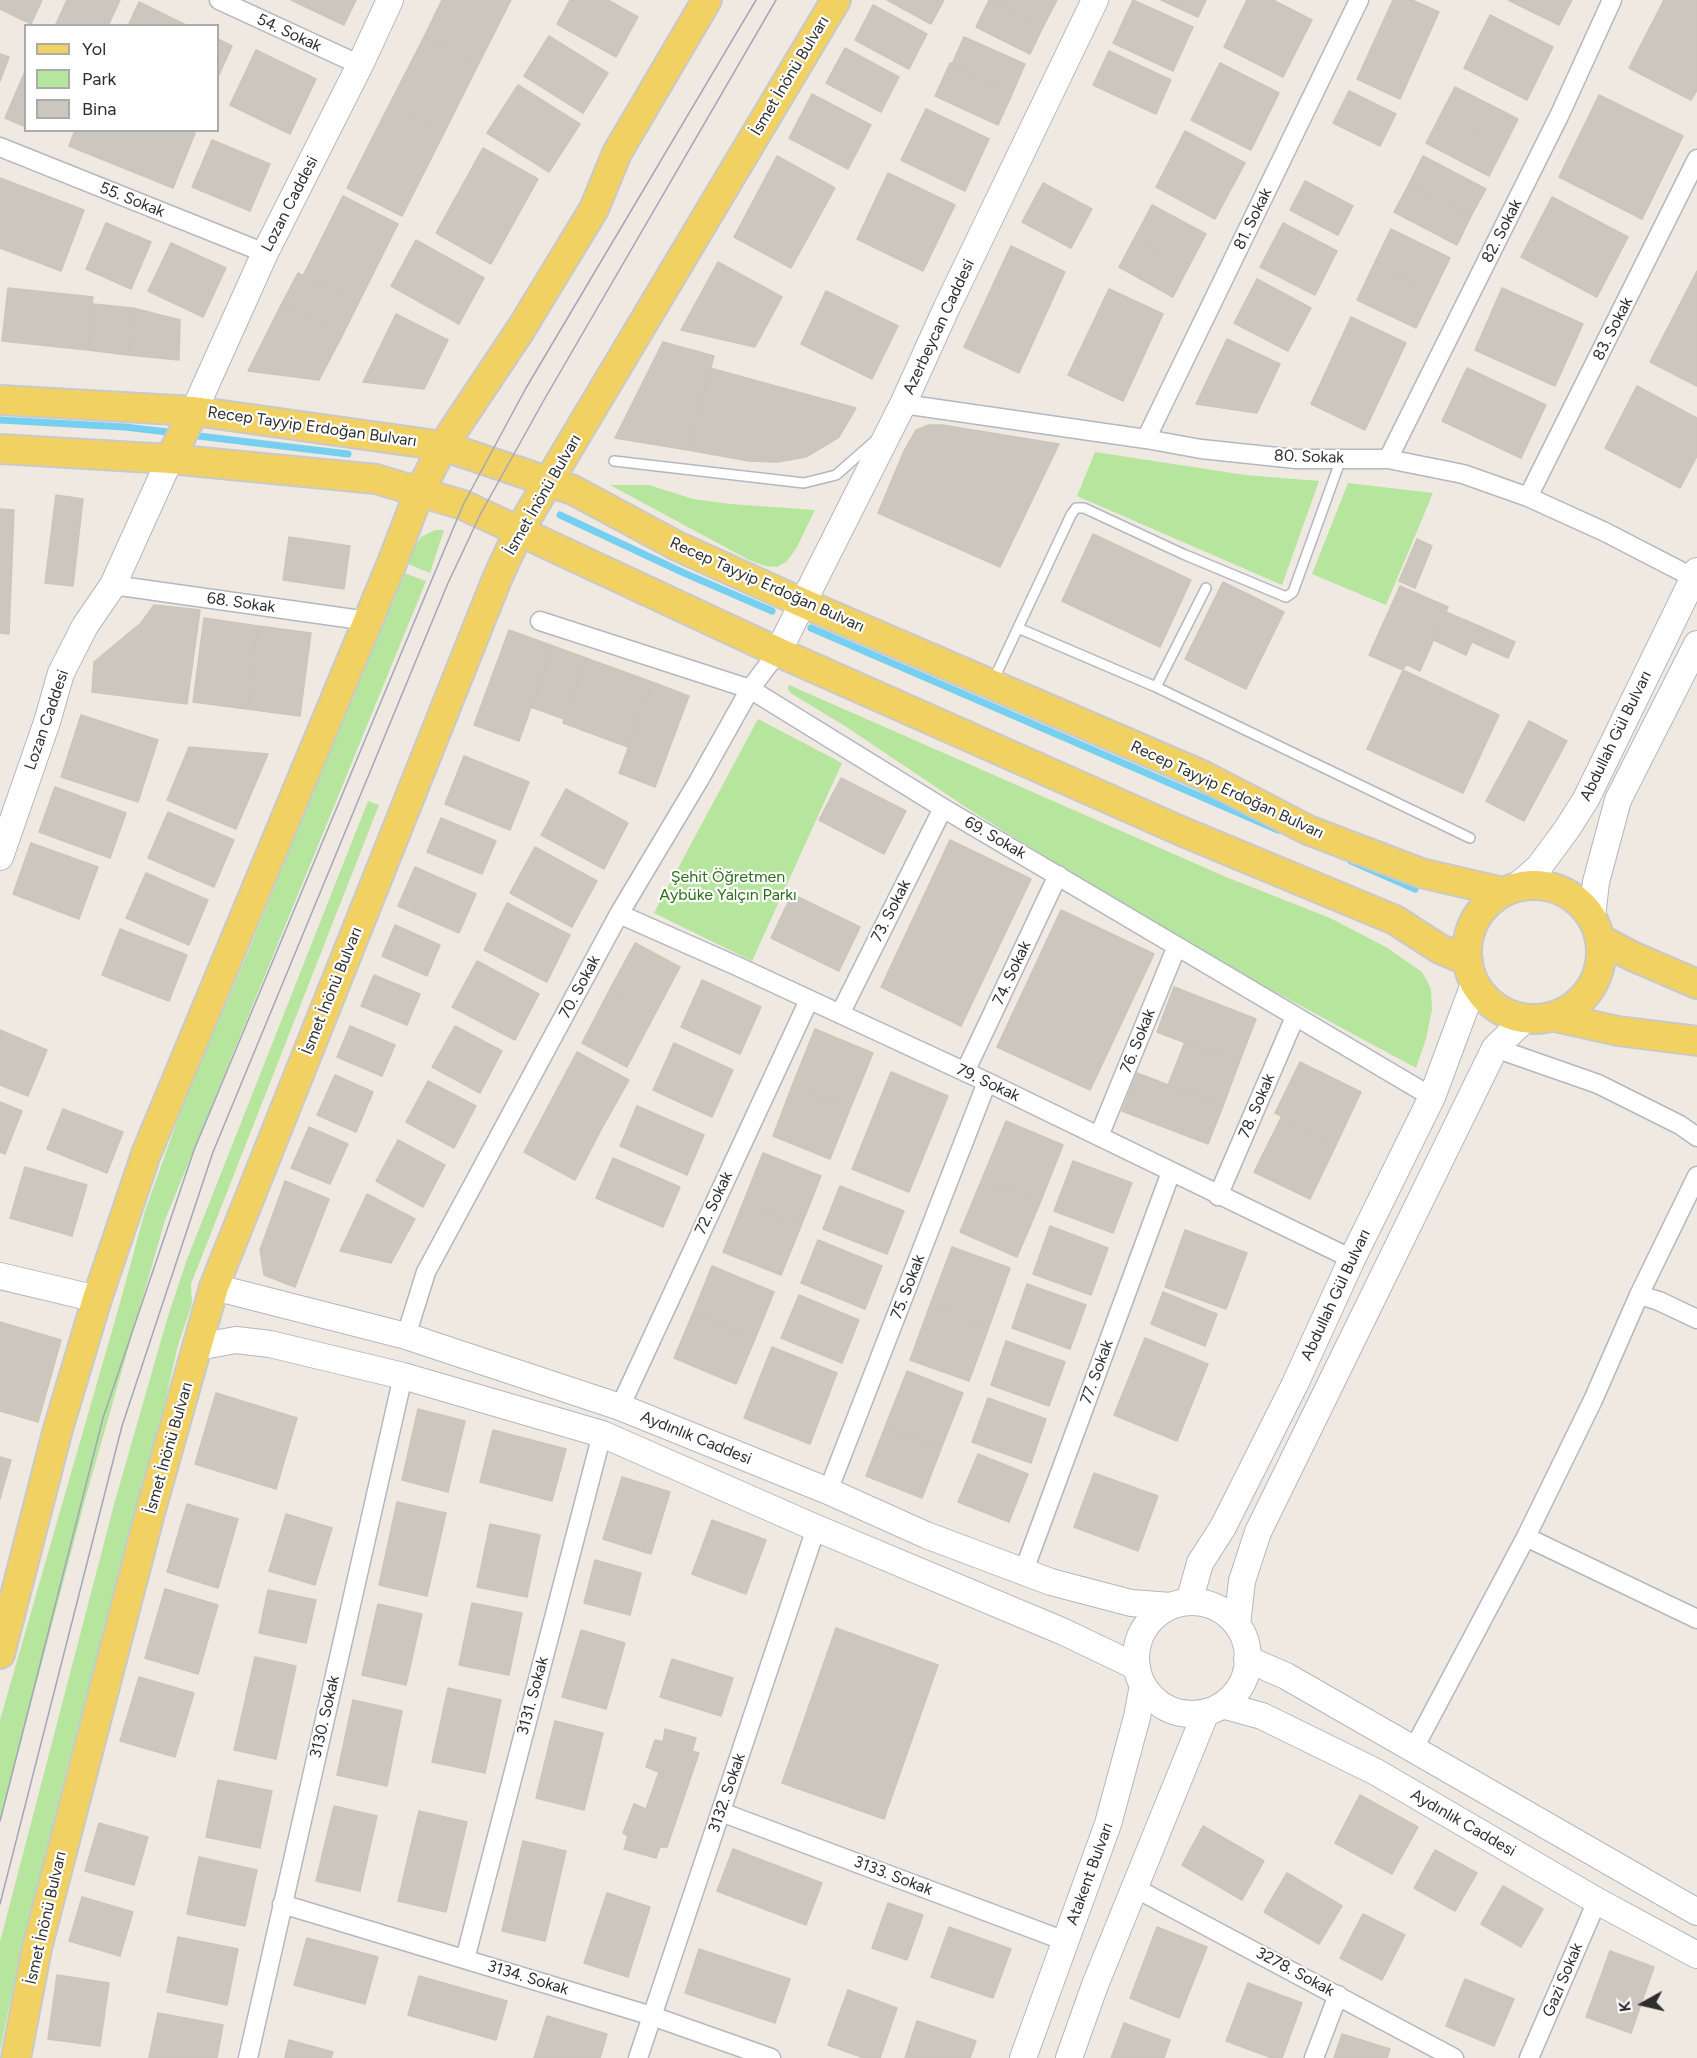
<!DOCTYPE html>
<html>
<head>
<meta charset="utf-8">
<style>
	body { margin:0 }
	#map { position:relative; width:1697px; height:2058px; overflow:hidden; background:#efe9e1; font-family:Figtree,sans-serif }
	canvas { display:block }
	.legend { position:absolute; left:24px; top:24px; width:195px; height:108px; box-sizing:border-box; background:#fff; border:2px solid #ababab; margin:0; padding:8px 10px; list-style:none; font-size:18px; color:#2e2e2e }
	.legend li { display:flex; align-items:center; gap:12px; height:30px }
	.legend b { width:30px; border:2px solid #ababab }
	.north { position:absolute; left:1613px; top:1974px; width:60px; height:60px; -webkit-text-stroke:4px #fff; paint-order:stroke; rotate:262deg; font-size:16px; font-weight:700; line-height:24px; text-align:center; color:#2e2e2e }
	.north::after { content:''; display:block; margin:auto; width:21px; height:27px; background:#2e2e2e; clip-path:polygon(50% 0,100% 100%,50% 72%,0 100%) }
</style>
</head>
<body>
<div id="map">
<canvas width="1697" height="2058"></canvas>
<ul class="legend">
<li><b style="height:8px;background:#f2d163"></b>Yol</li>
<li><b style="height:16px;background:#b6e59e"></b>Park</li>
<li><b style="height:16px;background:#cbc7bf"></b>Bina</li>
</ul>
<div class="north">K</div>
</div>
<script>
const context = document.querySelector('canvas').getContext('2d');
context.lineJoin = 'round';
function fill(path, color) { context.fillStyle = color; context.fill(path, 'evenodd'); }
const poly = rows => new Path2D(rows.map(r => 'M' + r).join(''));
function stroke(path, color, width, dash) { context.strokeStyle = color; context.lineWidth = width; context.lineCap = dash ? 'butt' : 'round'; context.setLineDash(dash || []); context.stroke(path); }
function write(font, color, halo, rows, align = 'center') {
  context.font = font + ' Figtree,sans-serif'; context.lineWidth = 4.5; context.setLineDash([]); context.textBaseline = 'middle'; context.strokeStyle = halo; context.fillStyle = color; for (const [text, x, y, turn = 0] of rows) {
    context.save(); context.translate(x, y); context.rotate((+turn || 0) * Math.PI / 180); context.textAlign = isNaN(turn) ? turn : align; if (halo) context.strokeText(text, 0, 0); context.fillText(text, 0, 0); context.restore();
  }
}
const green = poly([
	[1095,452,1245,475,1319,481,1282,585,1077,496],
	[1348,483,1433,493,1386,605,1312,574],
	[610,485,649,485,693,499,730,504,815,510,796,549,786,562,777,567,765,566,749,560],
	[435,530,444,530,430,573,408,564,415,546,421,537],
	[404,573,426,581,165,1220,86,1496,0,1821,0,1720,120,1303,145,1211,185,1099,248,952,381,624],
	[789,685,1226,877,1330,918,1386,947,1422,972,1431,989,1432,1010,1426,1039,1416,1068,1253,980,1081,879,970,810,845,726,792,694,788,690,788,686],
	[758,719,842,763,752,961,654,913],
	[368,801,379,805,191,1284,192,1304,178,1345,156,1441,69,1761,10,2002,0,2051,0,1942,115,1501,168,1316,186,1262]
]);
const stream = poly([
	[0,420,125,427,176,433],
	[190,435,348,454],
	[560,515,684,573,772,611],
	[811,628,1278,830],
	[1351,861,1415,889]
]);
const building = poly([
	[0,0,42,0,31,24,0,9,0,0],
	[67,0,120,0,108,26,55,26,67,0],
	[291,0,356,0,344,25,291,0],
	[442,0,511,0,478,65,424,37,442,0],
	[570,0,608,0,638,17,616,57,557,24,570,0],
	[887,0,944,0,931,24,887,0],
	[989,0,993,0,1044,25,1030,54,976,27,989,0],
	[993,0,1057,0,1044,25,993,0],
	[1133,0,1193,27,1173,71,1113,43,1133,0],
	[1161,0,1206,0,1198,17,1161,0],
	[1247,0,1273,0,1312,20,1283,77,1224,47,1247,0],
	[1393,0,1412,0,1439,12,1400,99,1357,79,1393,0],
	[1508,0,1572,0,1559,25,1508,0],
	[1664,0,1697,0,1697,90,1691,100,1629,68,1664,0],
	[139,2,188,26,128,26,139,2],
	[873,5,927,34,909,69,855,40,873,5],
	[1490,15,1553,47,1527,100,1464,68,1490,15],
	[549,36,608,73,583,113,524,76,549,36],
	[424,37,478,65,443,135,388,107,424,37],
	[964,37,1025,64,1013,92,952,64,964,37],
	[218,39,232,46,218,77,218,39],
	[845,48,899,77,881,112,826,83,845,48],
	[256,50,316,79,290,134,230,105,256,50],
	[1109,51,1171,80,1156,114,1093,85,1109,51],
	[0,54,9,57,0,81,0,54],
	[950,63,1013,92,998,125,935,96,950,63],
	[1220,63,1279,93,1251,150,1191,120,1220,63],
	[26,69,26,127,5,118,26,69],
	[518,85,580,124,549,172,487,133,518,85],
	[1455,87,1518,119,1504,147,1441,114,1455,87],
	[1349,91,1396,114,1380,146,1333,123,1349,91],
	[812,94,871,125,848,169,789,138,812,94],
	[1599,95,1683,136,1642,219,1559,177,1599,95],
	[388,107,443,135,402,216,347,188,388,107],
	[926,109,989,139,965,191,901,160,926,109],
	[1441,114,1504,147,1489,176,1426,143,1441,114],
	[75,130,190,130,195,133,173,188,69,146,75,130],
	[1185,131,1245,163,1215,219,1156,187,1185,131],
	[212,140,270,164,250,211,192,187,212,140],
	[483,148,538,179,491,264,436,233,483,148],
	[777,156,835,188,791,268,734,237,777,156],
	[1423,156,1486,189,1471,216,1409,184,1423,156],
	[888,173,955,205,923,271,857,239,888,173],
	[0,178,84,210,61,271,0,248,0,178],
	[1305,181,1353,206,1338,235,1290,210,1305,181],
	[1043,183,1092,209,1071,248,1022,222,1043,183],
	[1409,184,1471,216,1457,245,1394,212,1409,184],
	[343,196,398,224,358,304,303,276,343,196],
	[1552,197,1628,237,1597,297,1521,257,1552,197],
	[1152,205,1206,234,1189,266,1135,237,1152,205],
	[106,223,151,242,131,289,86,269,106,223],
	[1283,223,1337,251,1315,295,1260,267,1283,223],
	[1391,229,1450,258,1434,291,1375,262,1391,229],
	[1135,237,1189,266,1173,297,1119,267,1135,237],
	[416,240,484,278,459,324,391,286,416,240],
	[171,243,226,268,203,317,148,291,171,243],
	[1011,246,1065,272,1019,373,964,347,1011,246],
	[718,262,782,297,755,347,681,330,718,262],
	[1375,262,1434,291,1416,328,1357,300,1375,262],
	[1697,271,1697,386,1650,362,1697,271],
	[298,273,358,304,342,336,281,305,298,273],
	[1257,279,1311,308,1288,351,1234,323,1257,279],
	[8,288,93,297,88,350,2,341,8,288],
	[1502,288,1583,324,1555,386,1475,350,1502,288],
	[1109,289,1163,314,1123,401,1068,375,1109,289],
	[826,291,898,326,872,379,801,344,826,291],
	[93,304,133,308,128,355,88,350,93,304],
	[281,305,342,336,319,380,248,371,281,305],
	[133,308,180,320,179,360,128,355,133,308],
	[396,314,448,340,424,389,363,382,396,314],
	[1351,317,1406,343,1365,430,1311,404,1351,317],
	[1227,339,1280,364,1257,413,1196,404,1227,339],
	[663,342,714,356,688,450,615,438,663,342],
	[710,368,856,408,839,437,806,457,777,462,749,461,688,450,710,368],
	[1467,368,1546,405,1521,458,1442,421,1467,368],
	[1637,386,1697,418,1697,456,1680,488,1605,448,1637,386],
	[929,425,942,425,1059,444,1000,567,878,513,904,451,916,430,929,425],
	[56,495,83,499,73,586,45,583,56,495],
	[0,509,14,510,9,634,0,633,0,509],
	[1093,534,1191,580,1160,647,1062,601,1093,534],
	[289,537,350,546,344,589,283,580,289,537],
	[1417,539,1432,546,1415,588,1399,581,1417,539],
	[1223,582,1284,612,1246,689,1185,659,1223,582],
	[1400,586,1448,607,1420,671,1406,664,1403,670,1369,655,1400,586],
	[154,605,200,610,187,704,92,692,94,662,141,623,154,605],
	[1446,612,1479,626,1466,655,1434,640,1446,612],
	[204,618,258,626,247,709,193,702,204,618],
	[258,626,311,633,300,716,247,709,258,626],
	[1479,626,1515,642,1508,658,1472,642,1479,626],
	[509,630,553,646,519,741,474,725,509,630],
	[553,646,586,658,564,719,531,707,553,646],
	[586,658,652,682,628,747,563,723,586,658],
	[1403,670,1499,715,1463,793,1367,749,1403,670],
	[652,682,689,696,655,787,619,773,652,682],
	[81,715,158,740,138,802,61,777,81,715],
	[1529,721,1567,741,1524,821,1486,801,1529,721],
	[189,747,268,754,236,829,167,800,189,747],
	[464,756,529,782,510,830,445,804,464,756],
	[841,778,906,811,884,854,819,820,841,778],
	[55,787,126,813,110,858,39,832,55,787],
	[566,789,628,823,604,869,541,835,566,789],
	[168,812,234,840,214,887,148,858,168,812],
	[441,818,496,841,482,874,427,852,441,818],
	[950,840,1031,879,961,1026,881,987,950,840],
	[31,843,98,867,79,919,13,894,31,843],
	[535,847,597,881,572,927,510,893,535,847],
	[415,867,476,894,459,933,398,906,415,867],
	[146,873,208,900,189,945,126,918,146,873],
	[792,894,860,927,839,971,771,938,792,894],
	[507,903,570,935,547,982,484,950,507,903],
	[1061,910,1154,954,1090,1090,997,1047,1061,910],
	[395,925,440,945,427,976,382,956,395,925],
	[120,929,187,955,169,1001,102,975,120,929],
	[635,943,680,967,655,1014,610,989,635,943],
	[477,961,539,994,515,1040,452,1007,477,961],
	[374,975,420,994,407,1025,361,1006,374,975],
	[702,980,761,1007,740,1054,681,1027,702,980],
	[1174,987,1256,1019,1239,1063,1157,1032,1174,987],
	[610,989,655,1014,627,1067,582,1043,610,989],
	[350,1026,395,1045,382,1076,337,1057,350,1026],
	[455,1026,502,1051,480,1093,432,1067,455,1026],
	[815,1029,873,1053,850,1109,792,1086,815,1029],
	[0,1030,47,1050,28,1096,0,1085,0,1030],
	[1185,1042,1239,1063,1223,1106,1168,1085,1185,1042],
	[674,1043,733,1070,712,1117,653,1090,674,1043],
	[577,1052,629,1080,602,1128,551,1101,577,1052],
	[1300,1062,1361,1092,1337,1143,1275,1113,1300,1062],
	[891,1072,948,1096,909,1192,852,1169,891,1072],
	[1137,1073,1223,1106,1208,1144,1122,1111,1137,1073],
	[335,1075,373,1092,356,1132,317,1115,335,1075],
	[428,1081,476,1106,454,1148,406,1122,428,1081],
	[792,1086,850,1109,830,1159,773,1136,792,1086],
	[551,1101,602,1128,575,1180,524,1152,551,1101],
	[0,1102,22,1111,5,1154,0,1152,0,1102],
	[637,1106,704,1135,687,1175,620,1146,637,1106],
	[63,1109,123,1132,107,1173,47,1149,63,1109],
	[1282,1116,1337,1143,1310,1199,1254,1172,1282,1116],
	[1006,1121,1063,1145,1040,1203,982,1179,1006,1121],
	[309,1127,348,1144,330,1184,291,1168,309,1127],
	[398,1140,445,1165,423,1207,376,1181,398,1140],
	[763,1153,821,1176,801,1226,743,1203,763,1153],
	[613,1158,680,1187,663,1227,596,1198,613,1158],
	[1073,1161,1132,1183,1113,1233,1054,1211,1073,1161],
	[25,1167,87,1185,72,1236,10,1218,25,1167],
	[982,1179,1040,1203,1017,1257,960,1232,982,1179],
	[285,1181,329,1199,295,1287,264,1275,260,1250,285,1181],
	[840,1186,904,1211,887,1254,823,1229,840,1186],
	[367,1194,415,1219,391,1263,340,1251,367,1194],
	[743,1203,801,1226,781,1275,723,1252,743,1203],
	[1050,1226,1108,1248,1091,1295,1033,1274,1050,1226],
	[1185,1230,1247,1253,1226,1309,1165,1287,1185,1230],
	[818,1240,882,1266,865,1309,801,1283,818,1240],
	[952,1247,1010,1268,989,1327,930,1305,952,1247],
	[712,1266,774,1292,755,1339,693,1313,712,1266],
	[1027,1284,1086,1305,1070,1349,1012,1328,1027,1284],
	[1163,1292,1217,1314,1205,1346,1151,1324,1163,1292],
	[799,1295,859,1320,842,1363,781,1338,799,1295],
	[930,1305,989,1327,969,1381,910,1360,930,1305],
	[693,1313,755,1339,736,1384,674,1358,693,1313],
	[0,1322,61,1340,38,1422,0,1411,0,1322],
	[1145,1338,1208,1364,1177,1441,1114,1415,1145,1338],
	[1006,1341,1065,1362,1049,1406,991,1385,1006,1341],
	[772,1347,837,1373,810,1444,744,1418,772,1347],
	[907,1371,963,1393,941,1449,885,1427,907,1371],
	[216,1393,297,1418,276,1489,195,1464,216,1393],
	[988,1398,1046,1419,1031,1463,972,1442,988,1398],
	[418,1409,465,1421,448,1492,402,1480,418,1409],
	[885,1427,941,1449,922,1498,866,1476,885,1427],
	[493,1430,566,1449,552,1501,480,1482,493,1430],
	[978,1454,1028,1474,1009,1522,958,1502,978,1454],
	[0,1457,11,1460,0,1499,0,1457],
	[1094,1473,1158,1496,1138,1551,1074,1527,1094,1473],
	[622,1477,670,1492,651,1554,603,1539,622,1477],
	[397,1502,446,1513,427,1596,379,1585,397,1502],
	[187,1504,238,1519,218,1588,167,1572,187,1504],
	[286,1514,332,1528,315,1585,269,1571,286,1514],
	[712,1520,766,1540,746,1594,692,1574,712,1520],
	[490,1524,540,1535,527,1597,477,1587,490,1524],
	[595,1560,641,1573,630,1615,584,1603,595,1560],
	[165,1589,218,1605,198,1674,145,1658,165,1589],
	[268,1590,316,1600,306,1643,259,1633,268,1590],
	[472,1603,522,1613,509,1675,459,1665,472,1603],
	[378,1604,422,1614,406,1685,362,1675,378,1604],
	[836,1628,938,1665,884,1819,782,1783,836,1628],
	[581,1630,625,1643,606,1709,562,1697,581,1630],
	[255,1657,296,1666,276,1759,234,1750,255,1657],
	[672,1659,733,1678,721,1716,660,1697,672,1659],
	[139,1677,194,1693,175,1757,120,1741,139,1677],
	[448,1688,501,1700,485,1773,432,1762,448,1688],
	[353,1700,402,1711,387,1786,337,1775,353,1700],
	[555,1721,603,1733,584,1810,536,1798,555,1721],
	[665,1729,696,1738,692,1751,699,1753,667,1847,660,1847,656,1858,624,1849,628,1836,623,1833,634,1804,646,1809,659,1772,646,1767,655,1740,663,1742,665,1729],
	[218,1780,272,1791,260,1848,206,1837,218,1780],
	[1360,1795,1418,1827,1392,1874,1335,1843,1360,1795],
	[334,1806,377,1816,360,1891,316,1881,334,1806],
	[419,1811,467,1822,446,1912,398,1901,419,1811],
	[99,1823,148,1837,134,1885,85,1871,99,1823],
	[1203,1826,1264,1861,1242,1900,1182,1865,1203,1826],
	[523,1841,566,1851,545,1941,502,1931,523,1841],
	[733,1849,822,1883,806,1925,717,1891,733,1849],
	[1435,1850,1477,1873,1455,1911,1414,1888,1435,1850],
	[199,1857,257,1870,245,1926,187,1914,199,1857],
	[1287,1873,1342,1906,1319,1944,1264,1912,1287,1873],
	[1503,1886,1543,1909,1521,1947,1481,1924,1503,1886],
	[607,1893,650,1907,628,1977,584,1963,607,1893],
	[82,1897,133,1912,120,1956,69,1941,82,1897],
	[888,1903,923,1915,907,1960,872,1948,888,1903],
	[1363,1914,1405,1935,1382,1980,1340,1958,1363,1914],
	[949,1927,1011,1949,993,1998,931,1977,949,1927],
	[1157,1927,1207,1947,1179,2018,1130,1998,1157,1927],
	[178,1937,238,1949,227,2005,167,1992,178,1937],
	[307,1938,378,1957,365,2004,294,1985,307,1938],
	[699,1949,790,1979,775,2023,685,1993,699,1949],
	[1610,1951,1654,1967,1631,2033,1586,2017,1610,1951],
	[57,1975,109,1983,100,2046,48,2039,57,1975],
	[419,1976,507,2001,496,2040,408,2015,419,1976],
	[1465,1979,1514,1999,1494,2046,1446,2026,1465,1979],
	[1248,1983,1302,2003,1282,2058,1272,2058,1226,2041,1248,1983],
	[848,1990,897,2008,880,2058,864,2058,828,2045,848,1990],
	[158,2013,223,2025,217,2058,149,2058,158,2013],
	[547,2016,607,2034,600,2058,534,2058,547,2016],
	[917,2021,976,2041,970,2058,905,2058,917,2021],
	[1124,2023,1170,2040,1164,2058,1111,2058,1124,2023],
	[1342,2034,1390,2049,1387,2058,1334,2058,1342,2034],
	[289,2040,333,2052,331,2058,285,2058,289,2040]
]);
const service = poly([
	[614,461,804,483,836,475,877,439],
	[1018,628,1156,687,1470,838],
	[993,681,1071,515,1076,508,1084,508,1183,554,1286,597,1293,592,1341,459],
	[1156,687,1206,588]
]);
const minor = poly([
	[219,0,360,65],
	[0,147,265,253],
	[903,404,1146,439,1201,449,1296,459,1388,459,1463,474,1528,497,1605,532,1694,578],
	[1146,439,1359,0],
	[1388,459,1560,114,1612,0],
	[1528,497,1697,159],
	[113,585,368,621],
	[540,621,750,689,943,808,1432,1097],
	[619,914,739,967,987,1082,1352,1259],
	[840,1014,943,808],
	[1495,1048,1598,1084,1680,1125,1697,1137],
	[965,1072,1058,875],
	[1099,1136,1177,946],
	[1218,1196,1295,1017],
	[1639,1295,1697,1176],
	[406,1336,426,1272,619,914,699,780,750,689,778,652],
	[620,1407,809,1000],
	[828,1491,987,1082],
	[1526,1537,1697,1619],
	[1023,1573,1171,1172],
	[1413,1750,1526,1537,1593,1400,1639,1295,1659,1301,1697,1319],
	[721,1812,1065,1941],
	[1135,1888,1454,2058],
	[282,1904,652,2016,771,2058],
	[465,1959,602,1434],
	[248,2058,403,1376],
	[638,2058,816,1528],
	[1314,2058,1338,1995],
	[1529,2058,1597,1901]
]);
const secondary = poly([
	[194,411,265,253,360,65,390,0],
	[778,652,903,404,947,307,1095,0],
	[0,857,47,722,61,673,85,626,113,585,170,459],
	[1516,887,1539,867,1567,829,1586,799,1697,571],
	[1592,917,1596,882,1618,800,1697,644],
	[0,1276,97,1299],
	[214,1287,406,1336,620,1407,828,1491,926,1535,1051,1582,1131,1603,1171,1606],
	[197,1347,236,1340,270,1344,403,1376,602,1434,816,1528,1064,1632,1137,1667],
	[1189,1602,1200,1563,1223,1527,1295,1384,1352,1259,1432,1097,1474,984],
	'1136 1658a56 56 0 1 1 112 0a56 56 0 1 1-112 0Z',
	[1237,1624,1242,1581,1258,1532,1495,1048,1525,1019],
	[1247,1659,1286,1676,1697,1912],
	[1222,1705,1262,1716,1376,1772,1597,1901,1697,1955],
	[1023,2058,1108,1824,1137,1717,1143,1685],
	[1069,2058,1095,1985,1206,1712]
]);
const primary = poly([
	[0,400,194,411,443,446,573,490,677,546,803,603,1202,775,1308,830,1421,873,1503,892],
	[0,449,170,459,376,479,463,505,778,652,1181,831,1395,920,1440,949,1468,961],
	[170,459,194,411],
	'1467 952a67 67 0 1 1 134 0a67 67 0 1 1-134 0Z',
	[1600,939,1632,956,1697,984],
	[1555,1017,1618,1031,1697,1041],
	[0,1654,58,1429,97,1299,146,1154,392,563,419,493,443,446,521,329,594,209,617,153,707,0],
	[16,2058,37,1948,150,1513,214,1287,497,579,519,531,836,0]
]);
const tram = poly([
	[0,1821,103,1418,194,1150,463,505,526,388,756,0],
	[0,1904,122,1426,213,1152,448,583,481,513,544,400,776,0]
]);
const streetNames = [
	["54. Sokak",289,33,25],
	["İsmet İnönü Bulvarı",790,76,-59],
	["55. Sokak",132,200,22],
	["Lozan Caddesi",290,204,-63],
	["81. Sokak",1253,219,-64],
	["82. Sokak",1502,231,-63],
	["Azerbeycan Caddesi",939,327,-65],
	["83. Sokak",1613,329,-63],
	["Recep Tayyip Erdoğan Bulvarı",312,427,8],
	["80. Sokak",1309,457,2],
	["İsmet İnönü Bulvarı",543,495,-60],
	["Recep Tayyip Erdoğan Bulvarı",767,585,24],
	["68. Sokak",241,603,8],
	["Lozan Caddesi",47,720,-71],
	["Abdullah Gül Bulvarı",1616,736,-64],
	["Recep Tayyip Erdoğan Bulvarı",1227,790,25],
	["69. Sokak",995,838,30],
	["73. Sokak",891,911,-63],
	["74. Sokak",1012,973,-65],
	["70. Sokak",580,987,-62],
	["İsmet İnönü Bulvarı",332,991,-68],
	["76. Sokak",1138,1041,-68],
	["79. Sokak",988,1083,25],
	["78. Sokak",1257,1106,-67],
	["72. Sokak",714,1203,-65],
	["75. Sokak",908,1287,-69],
	["Abdullah Gül Bulvarı",1336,1295,-65],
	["77. Sokak",1097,1372,-70],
	["Aydınlık Caddesi",696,1438,22],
	["İsmet İnönü Bulvarı",169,1448,-74],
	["3131. Sokak",533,1696,-75],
	["3130. Sokak",325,1717,-77],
	["3132. Sokak",727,1793,-71],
	["Aydınlık Caddesi",1463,1823,30],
	["Atakent Bulvarı",1090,1874,-70],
	["3133. Sokak",893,1876,21],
	["İsmet İnönü Bulvarı",46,1918,-77],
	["3278. Sokak",1295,1972,28],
	["3134. Sokak",528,1978,17],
	["Gazi Sokak",1563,1980,-67]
];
const parkNames = [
	["Şehit Öğretmen",728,877],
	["Aybüke Yalçın Parkı",728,895]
];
fill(green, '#b6e59e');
stroke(stream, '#75cff0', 7);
fill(building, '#cbc7bf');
stroke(building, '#cbc5ba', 1.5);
stroke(service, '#b4b7c1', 12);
stroke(minor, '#b4b7c1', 21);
stroke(secondary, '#b4b7c1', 28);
stroke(primary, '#c9c9c9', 32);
stroke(service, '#fff', 9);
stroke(minor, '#fff', 18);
stroke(secondary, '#fff', 26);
stroke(primary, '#f2d163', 28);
stroke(tram, '#a3a6b8', 1.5);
write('16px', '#2e2e2e', '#fff', streetNames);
write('16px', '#2c6e1b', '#fff', parkNames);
</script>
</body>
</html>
